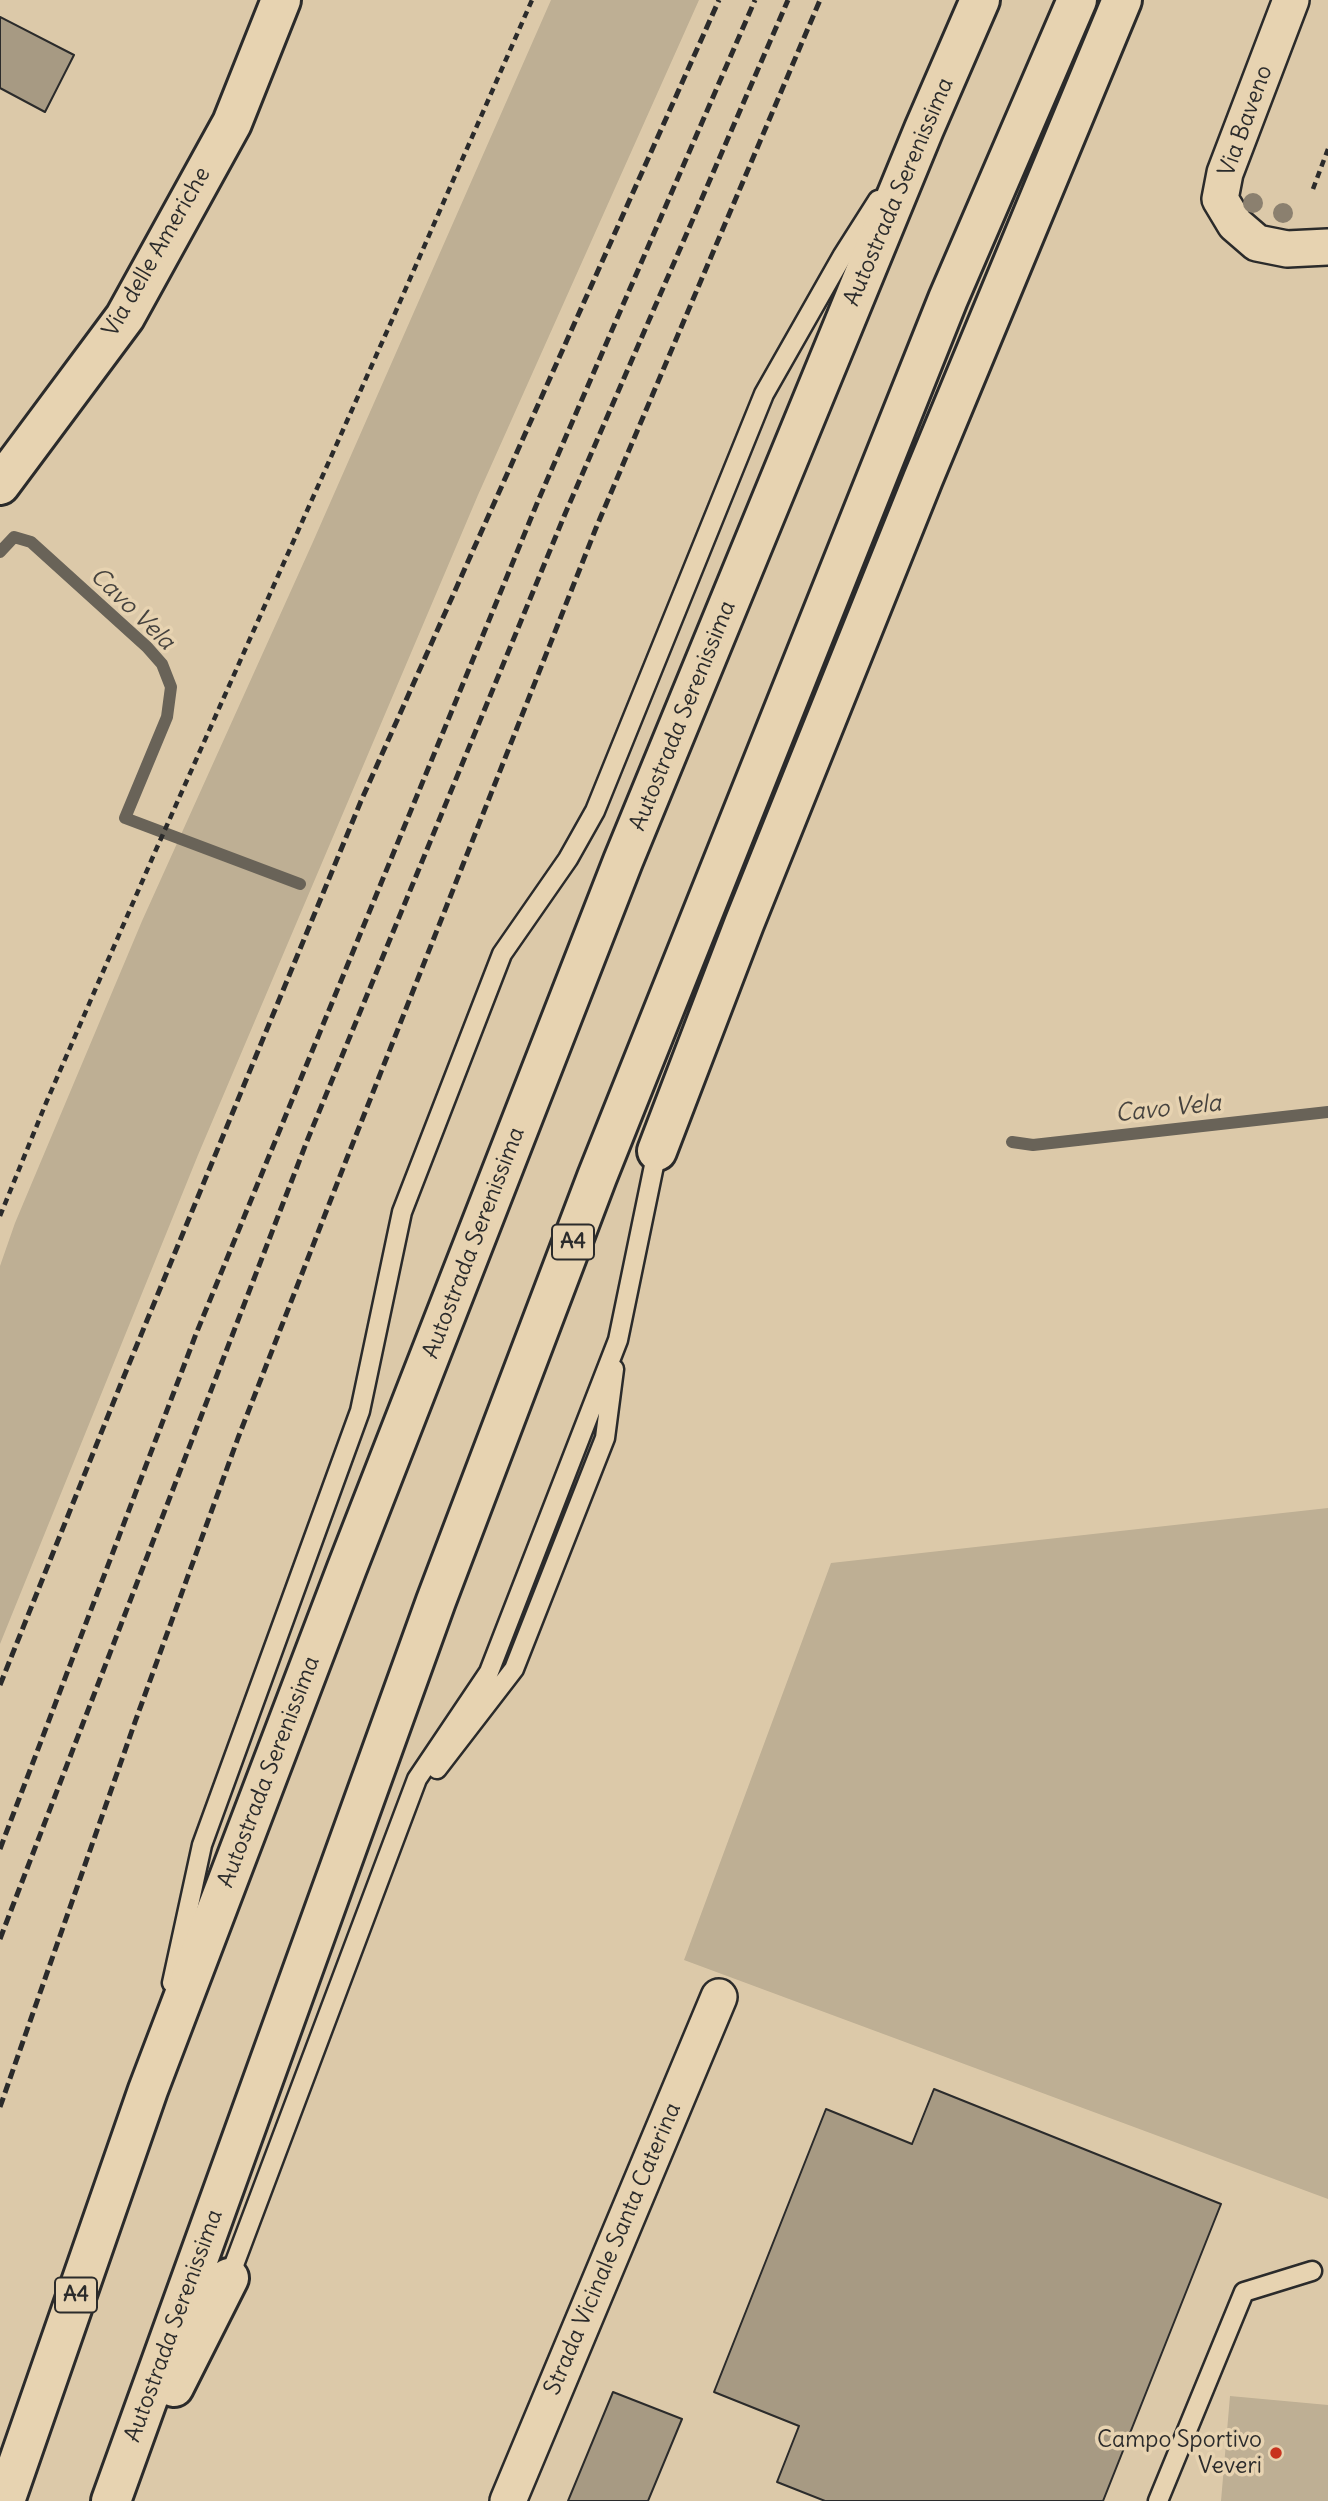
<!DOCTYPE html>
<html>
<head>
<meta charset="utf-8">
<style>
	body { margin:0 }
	canvas { display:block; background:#dcc9a9 }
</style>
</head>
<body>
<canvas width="1328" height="2501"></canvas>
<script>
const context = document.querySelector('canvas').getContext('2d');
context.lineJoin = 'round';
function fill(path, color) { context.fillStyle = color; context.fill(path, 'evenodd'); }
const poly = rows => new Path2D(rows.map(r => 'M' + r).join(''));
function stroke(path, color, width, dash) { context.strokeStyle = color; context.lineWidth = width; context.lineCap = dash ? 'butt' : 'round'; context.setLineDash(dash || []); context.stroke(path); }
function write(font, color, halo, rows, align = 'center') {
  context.font = font + ' Delius,sans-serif'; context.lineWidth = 7; context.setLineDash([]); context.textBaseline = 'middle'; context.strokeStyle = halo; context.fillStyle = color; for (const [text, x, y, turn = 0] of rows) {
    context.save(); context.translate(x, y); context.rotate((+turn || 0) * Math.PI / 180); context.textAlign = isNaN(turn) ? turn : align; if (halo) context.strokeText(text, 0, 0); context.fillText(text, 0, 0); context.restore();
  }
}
const green = poly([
	[551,0,699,0,478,495,198,1155,0,1644,0,1266,15,1223,142,921,312,544],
	[1328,1508,1328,2199,684,1960,831,1563],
	[1230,2396,1328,2405,1328,2501,1221,2501]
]);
const stream = poly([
	[0,552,14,537,31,542,147,647,162,664,171,687,167,717,125,818,300,884],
	[1012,1142,1033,1145,1328,1112]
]);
const building = poly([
	[0,17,74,55,45,112,0,88,0,17],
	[934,2089,1221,2204,1103,2501,825,2501,777,2482,799,2426,714,2392,826,2109,912,2144,934,2089],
	[613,2392,682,2419,648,2501,568,2501,613,2392]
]);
const path = poly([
	[1313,189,1328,149],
	[0,1216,46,1103,155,852,392,320,532,0]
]);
const lane = poly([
	[437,1769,514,1669,605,1438,614,1369],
	[172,1983,202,1845,360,1411,402,1212,502,954,568,859,595,811,764,394,843,255,878,200],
	[229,2278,417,1779,489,1672,618,1340,657,1151],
	[1158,2501,1244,2292,1312,2271]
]);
const street = poly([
	[1291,0,1225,173,1220,199,1235,224,1257,243,1287,249,1328,247],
	[508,2501,719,1997]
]);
const primary = poly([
	[0,485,125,317,232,123,281,0]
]);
const highway = poly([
	[657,1151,744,924,923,479,1122,0],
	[174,2387,229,2278],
	[5,2501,148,2090,347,1568,623,861,924,129,980,0],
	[111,2501,436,1601,597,1177,948,299,1077,0]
]);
const rail = poly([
	[0,1685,120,1386,361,801,719,0],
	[0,1849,196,1334,538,501,755,0],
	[0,1939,307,1141,565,514,788,0],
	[0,2107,135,1722,238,1438,347,1158,596,528,820,0]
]);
const trees = [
	[1253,203],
	[1283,213]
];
const markers = [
	[1276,2453,7,"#c8321e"]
];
const shields = [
	[573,1242,42],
	[76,2295,42]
];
const shieldNames = [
	["A4",573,1242],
	["A4",76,2295]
];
const streetNames = [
	["Via Baveno",1246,121,-70],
	["Autostrada Serenissima",899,192,-67],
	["Via delle Americhe",157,252,-60],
	["Autostrada Serenissima",683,716,-68],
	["Autostrada Serenissima",474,1243,-69],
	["Autostrada Serenissima",269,1772,-69],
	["Strada Vicinale Santa Caterina",613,2249,-67],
	["Autostrada Serenissima",174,2326,-70]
];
const poiNames = [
	["Campo Sportivo",1262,2440],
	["Veveri",1262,2466]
];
const waterNames = [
	["Cavo Vela",132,609,44],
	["Cavo Vela",1168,1109,-6]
];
fill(green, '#beaf94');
stroke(stream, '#696358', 12);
fill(building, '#a79a83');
stroke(building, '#2b2b2b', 2);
stroke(lane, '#2b2b2b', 23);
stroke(street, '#2b2b2b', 40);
stroke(primary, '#2b2b2b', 44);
stroke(highway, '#2b2b2b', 44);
stroke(path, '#2b2b2b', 4.5, [7, 5]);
stroke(lane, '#e7d3b1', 18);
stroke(street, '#e7d3b1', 35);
stroke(primary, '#e7d3b1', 38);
stroke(highway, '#e7d3b1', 38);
stroke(rail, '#2b2b2b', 5, [10, 5]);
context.fillStyle = '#8b806f';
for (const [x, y] of trees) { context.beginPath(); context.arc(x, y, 10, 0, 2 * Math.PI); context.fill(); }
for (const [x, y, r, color] of markers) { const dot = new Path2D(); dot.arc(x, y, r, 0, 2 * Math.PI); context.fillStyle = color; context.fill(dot); stroke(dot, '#e7d3b1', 2.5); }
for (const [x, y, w] of shields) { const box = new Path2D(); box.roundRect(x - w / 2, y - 17.5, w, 35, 5); context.fillStyle = '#e7d3b1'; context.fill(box); stroke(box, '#2b2b2b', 2); }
write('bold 21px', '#2b2b2b', null, shieldNames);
write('23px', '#2b2b2b', '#e7d3b1', streetNames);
write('23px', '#2b2b2b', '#e7d3b1', poiNames, 'right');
write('italic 24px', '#45423e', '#e7d3b1', waterNames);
</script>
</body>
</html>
